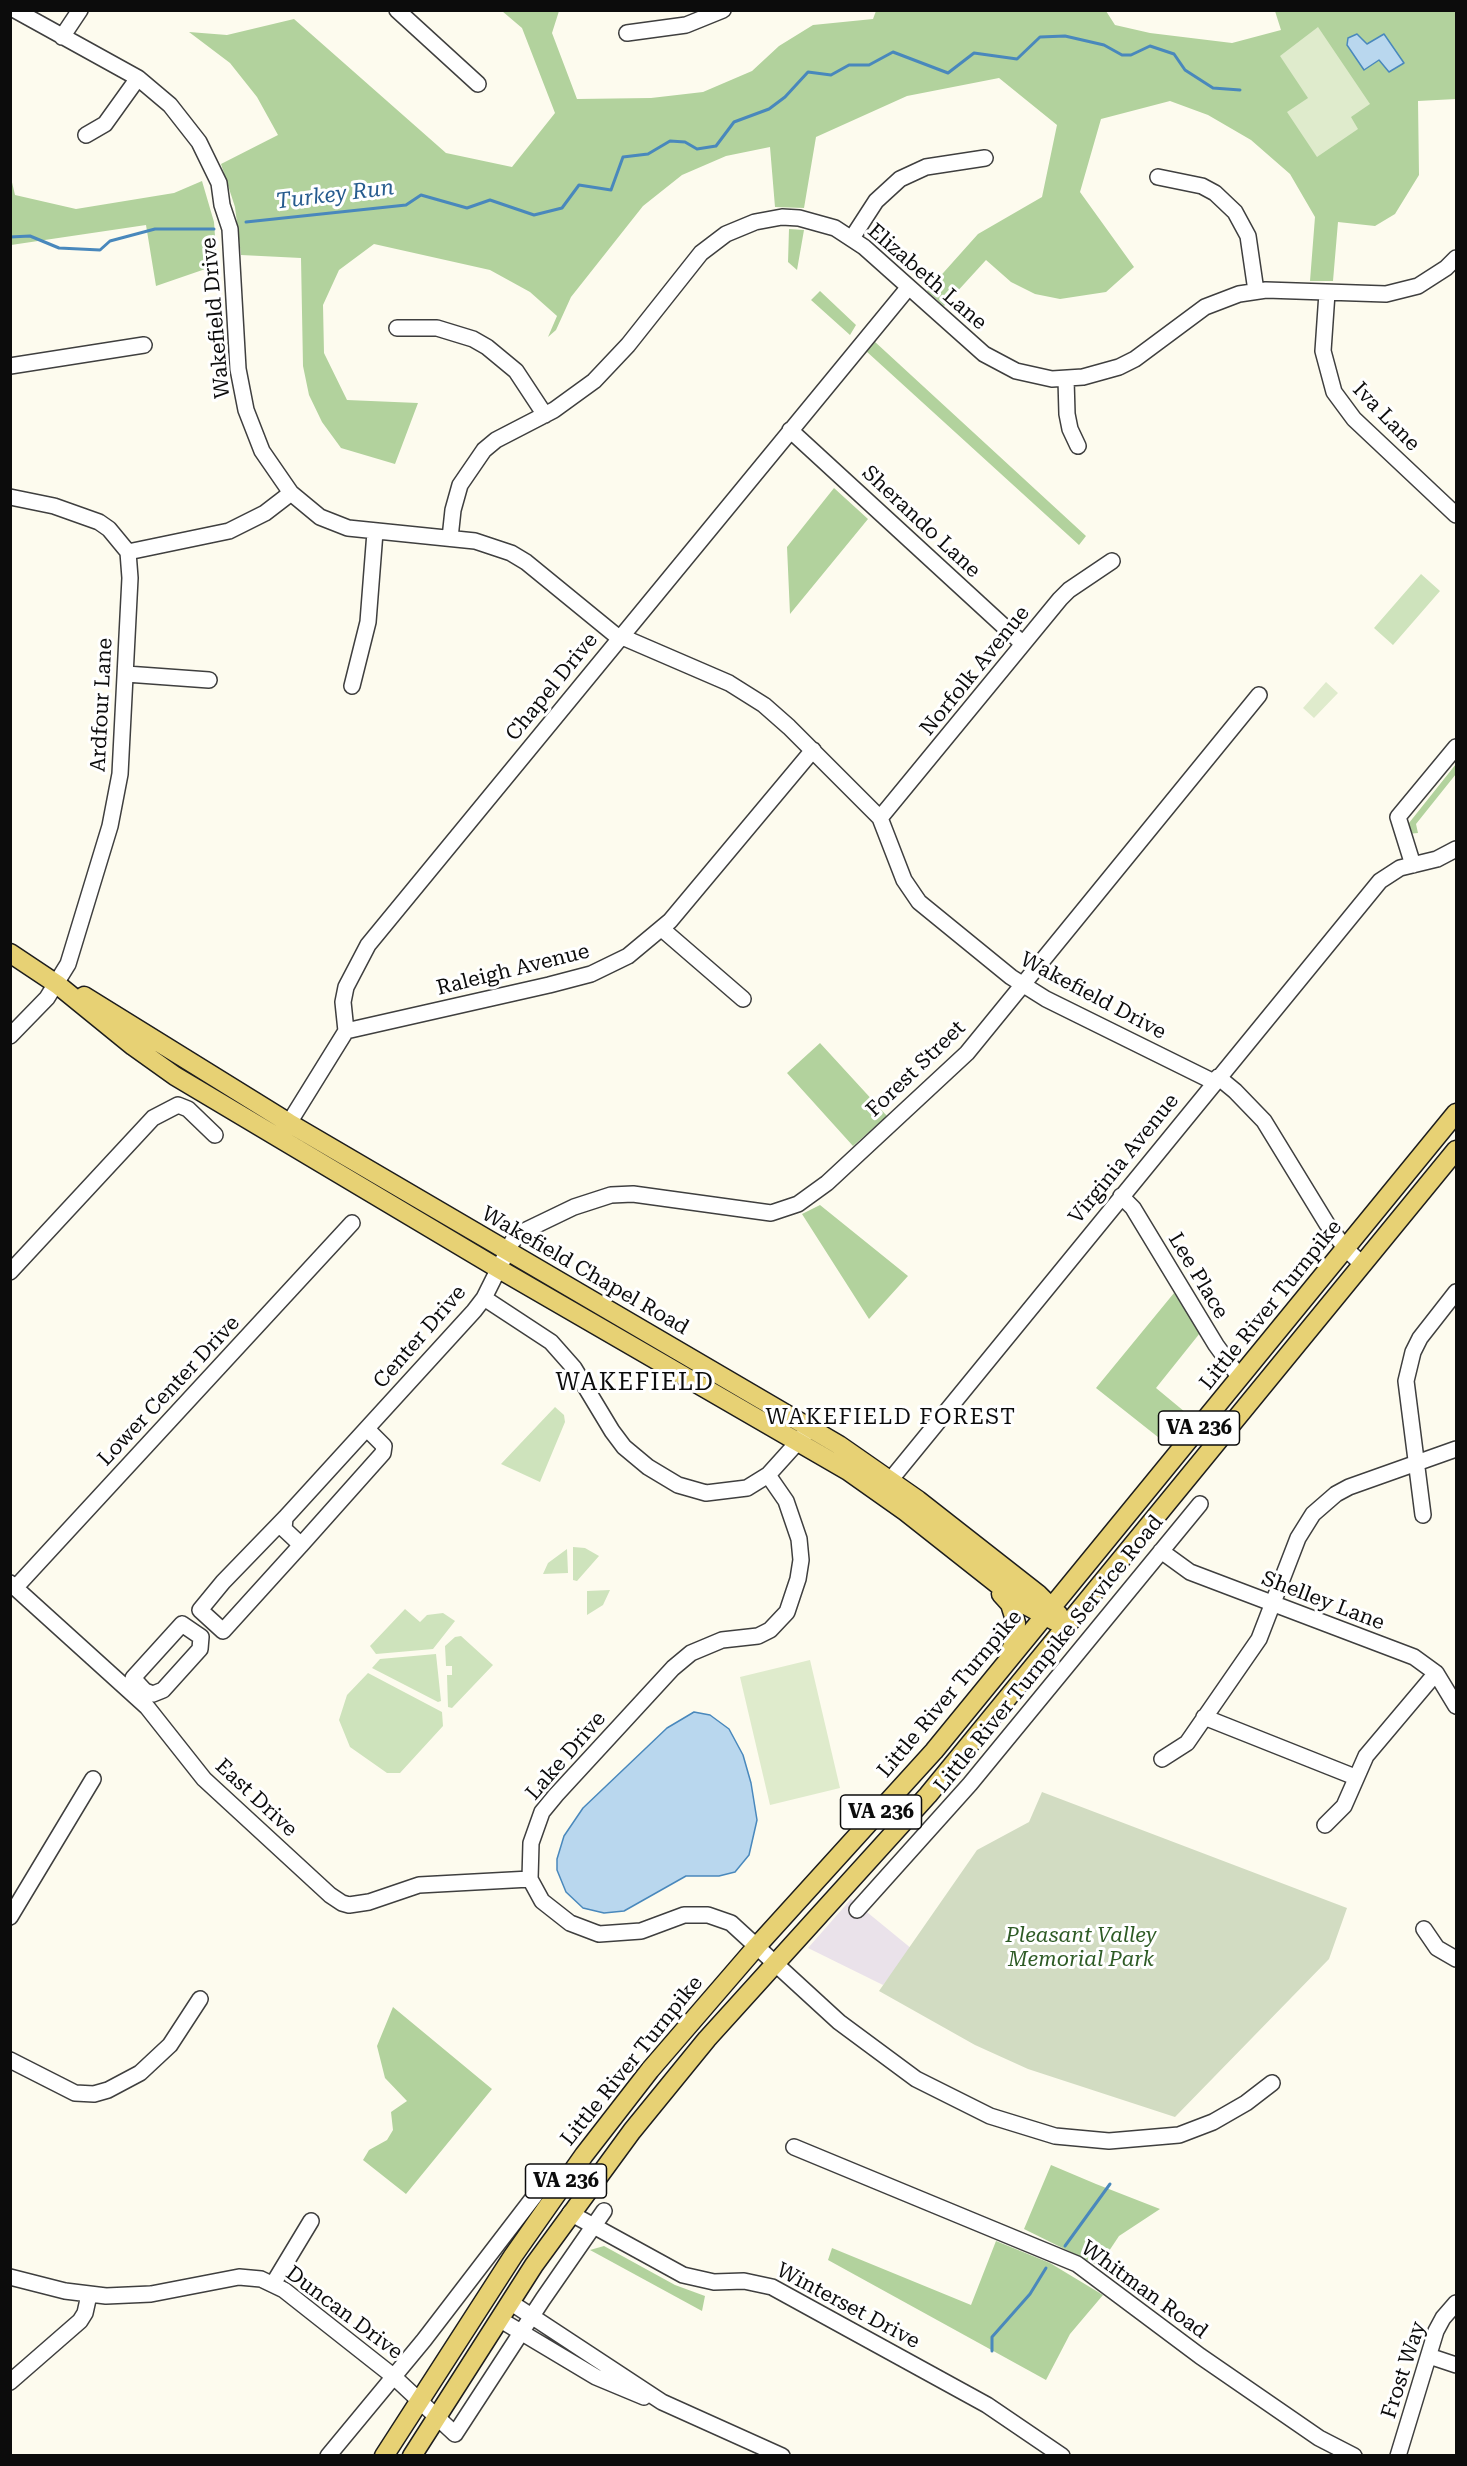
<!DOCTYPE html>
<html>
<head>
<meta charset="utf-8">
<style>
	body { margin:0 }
	#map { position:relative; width:1467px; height:2466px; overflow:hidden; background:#fdfbee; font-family:"Roboto Serif",serif }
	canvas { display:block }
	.frame { position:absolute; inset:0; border:12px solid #0c0c0c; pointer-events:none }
</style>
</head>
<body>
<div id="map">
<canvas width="1467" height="2466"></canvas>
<div class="frame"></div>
</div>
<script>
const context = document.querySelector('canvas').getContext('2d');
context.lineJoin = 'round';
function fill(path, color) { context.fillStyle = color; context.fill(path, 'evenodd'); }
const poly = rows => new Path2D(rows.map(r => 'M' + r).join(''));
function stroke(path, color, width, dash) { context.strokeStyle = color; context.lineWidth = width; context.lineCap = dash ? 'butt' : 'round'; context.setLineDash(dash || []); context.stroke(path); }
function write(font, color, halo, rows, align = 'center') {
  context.font = font + ' "Roboto Serif",serif'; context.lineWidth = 6; context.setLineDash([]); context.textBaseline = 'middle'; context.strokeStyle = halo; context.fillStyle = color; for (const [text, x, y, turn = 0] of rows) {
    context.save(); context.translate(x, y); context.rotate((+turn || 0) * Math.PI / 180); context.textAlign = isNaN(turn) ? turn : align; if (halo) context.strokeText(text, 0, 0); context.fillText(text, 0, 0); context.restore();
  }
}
const industrial = poly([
	[851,1899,912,1949,883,1985,808,1948]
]);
const green = poly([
	[1421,574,1440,591,1393,645,1374,628],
	[555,1407,564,1415,565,1422,540,1482,501,1464],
	[573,1547,585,1548,599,1556,577,1581,573,1580],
	[567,1549,568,1573,543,1574,548,1563],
	[610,1590,603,1605,587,1615,587,1591],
	[405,1609,420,1622,427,1615,443,1613,455,1621,433,1649,376,1654,370,1646],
	[461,1636,493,1665,452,1708,448,1707,447,1675,452,1675,452,1666,446,1666,445,1646,455,1637],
	[436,1654,441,1701,438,1702,372,1668,380,1659],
	[368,1673,442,1712,443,1726,400,1773,387,1773,350,1747,339,1720,347,1695]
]);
const forest = poly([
	[502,11,559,11,552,33,577,99,651,98,703,92,752,71,779,46,813,25,873,19,876,11,1106,11,1115,25,1150,33,1232,43,1281,30,1275,11,1456,11,1456,99,1418,101,1419,175,1395,214,1375,226,1338,222,1333,281,1310,281,1315,217,1290,174,1251,140,1208,115,1170,101,1101,119,1080,192,1134,267,1106,292,1060,299,1035,294,1011,282,986,260,944,306,927,291,978,234,1042,197,1057,125,999,78,907,96,816,137,804,208,775,207,770,147,726,156,682,175,643,206,571,297,556,330,548,337,557,316,530,292,490,270,374,244,339,270,323,305,324,353,347,400,418,403,395,464,341,448,322,422,309,395,303,366,301,258,241,255,235,207,221,164,278,135,257,97,230,63,189,32,227,35,294,19,446,153,512,167,555,113,522,28],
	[11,178,15,195,76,209,174,193,202,181,214,222,217,265,156,286,146,225,11,245],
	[789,229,804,230,797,270,788,262],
	[820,291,856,325,850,335,811,300],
	[874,341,1086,536,1079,545,866,351],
	[834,488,868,519,790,614,787,547],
	[1456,764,1456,774,1416,824,1418,833,1406,834,1397,838],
	[820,1043,887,1116,853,1146,787,1073],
	[820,1205,908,1276,869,1319,802,1214],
	[1174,1293,1200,1333,1156,1388,1191,1417,1168,1445,1096,1388],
	[393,2007,492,2089,406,2194,363,2160,369,2150,387,2140,393,2130,391,2112,407,2101,385,2078,377,2046],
	[1051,2165,1096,2184,1160,2209,1119,2236,1099,2266,1024,2229],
	[996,2241,1050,2263,1103,2295,1070,2334,1046,2380,828,2260,832,2248,971,2305],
	[604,2246,675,2285,705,2296,702,2311,590,2250]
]);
const cemetery = poly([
	[1042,1792,1347,1908,1329,1959,1175,2117,1028,2069,975,2045,879,1991,977,1850,1029,1822]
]);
const pitch = poly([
	[1318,27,1370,104,1351,117,1358,129,1317,157,1287,112,1308,98,1280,56],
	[1326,682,1338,693,1314,718,1303,708],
	[810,1660,840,1788,770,1805,740,1677]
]);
const water = poly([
	[1357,34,1367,44,1384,34,1404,63,1389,72,1379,60,1364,70,1347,45,1348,38,1357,34],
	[694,1712,710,1715,729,1729,743,1755,751,1783,757,1820,749,1855,735,1872,719,1876,686,1876,624,1911,604,1913,583,1908,566,1892,557,1870,557,1859,564,1836,583,1808,667,1728,694,1712]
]);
const stream = poly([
	[246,222,406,205,421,195,467,208,490,200,534,215,562,208,579,185,611,190,623,157,648,154,670,141,685,142,697,149,716,146,734,122,769,109,785,97,808,72,831,75,849,65,869,65,893,52,948,73,974,53,1017,59,1040,37,1065,36,1104,45,1122,55,1131,55,1150,46,1174,54,1185,70,1213,88,1240,90],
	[10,237,30,236,59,248,100,250,110,241,155,229,214,229],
	[1065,2246,1110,2184],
	[992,2351,992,2337,1030,2294,1046,2268]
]);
const minor = poly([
	[15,10,138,78,170,105,199,142,219,183,222,205,230,229,238,369,246,410,262,451,291,493,320,517,348,528,475,541,511,553,526,562,619,638],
	[397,10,478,84],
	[627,33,686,25,723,10],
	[62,37,80,10],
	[86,135,105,124,138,78],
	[1158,177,1202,186,1215,193,1235,212,1248,236,1256,291],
	[852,238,876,201,900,179,926,167,985,158],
	[1327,293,1323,351,1334,392,1354,419,1456,515],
	[397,328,437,328,473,339,487,347,516,371,545,415],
	[10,366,144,345],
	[1066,379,1067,414,1070,429,1078,446],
	[790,430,1023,644],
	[10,497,54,506,99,522,109,529,128,552,130,578,120,774,110,826,68,964,47,998,10,1036],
	[450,538,453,510,460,485,484,450,496,440,554,410,594,381,628,345,701,253,726,234,755,222,782,217,799,218,835,228,864,247,984,354,1016,371,1052,379,1083,377,1119,367,1135,359,1205,307,1239,294,1266,290,1386,294,1418,286,1446,268,1456,258],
	[128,552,229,531,265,513,291,493],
	[620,636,729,683,764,705,789,727,880,818,904,880,919,902,1011,977,1046,999,1214,1082],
	[126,674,209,680],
	[352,686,368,622,375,532],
	[880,818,1060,599,1069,590,1112,561],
	[1413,865,1398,817,1456,747],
	[662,929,743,999],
	[346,1031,549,985,591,974,628,956,670,921,813,750],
	[1218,1077,1235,1091,1264,1121,1327,1224,1346,1249,1363,1265],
	[284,1131,346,1031,343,1002,346,987,368,945,908,288],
	[1121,1196,1133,1208,1216,1345,1240,1378],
	[10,1272,153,1118,178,1105,188,1109,215,1135],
	[484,1298,551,1342,574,1368,612,1431,624,1447,648,1467,678,1485,706,1493,747,1488,768,1475,805,1434],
	[768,1475,786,1501,799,1539,801,1560,798,1579,787,1612,770,1630,758,1636,722,1640,691,1653,673,1668,556,1795,542,1812,531,1843,530,1879,542,1901,570,1923,599,1934,641,1931,684,1915,708,1915,731,1923,839,2022,916,2079,990,2116,1055,2136,1109,2141,1179,2135,1213,2122,1246,2103,1272,2083],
	[883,1489,1380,881,1400,868,1437,859,1456,849],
	[1423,1515,1406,1381,1413,1352,1420,1338,1456,1292],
	[285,1518,284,1529,301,1545,383,1453,384,1446,367,1429],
	[301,1545,223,1631,200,1610,223,1582,285,1518,474,1311,484,1298,512,1242,520,1233,574,1207,611,1195,633,1194,771,1213,798,1204,827,1183,967,1053,1259,695],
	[1161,1551,1190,1572,1414,1657,1436,1673,1456,1706],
	[10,1583,147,1707,204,1779,330,1895,342,1903,349,1905,369,1902,419,1885,530,1879],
	[16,1587,352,1223],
	[182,1624,201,1637,200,1649,163,1690,153,1694,145,1691,133,1678,182,1624],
	[1204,1717,1355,1777],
	[1162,1759,1187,1743,1259,1639,1298,1538,1313,1514,1336,1494,1349,1487,1456,1449],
	[1325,1825,1344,1806,1366,1756,1436,1673],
	[857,1910,970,1784,1200,1504],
	[10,1917,93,1779],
	[1424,1929,1437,1948,1456,1959],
	[10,2060,75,2093,94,2094,108,2090,140,2073,170,2045,200,1999],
	[794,2147,1077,2264,1200,2356,1319,2438,1354,2456],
	[570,2213,683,2275,714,2282,744,2281,772,2287,987,2405,1062,2456],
	[10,2277,65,2291,106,2296,151,2294,239,2277,261,2279,284,2290,393,2376,455,2434,543,2299,604,2211],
	[273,2284,311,2221],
	[510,2302,662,2402,782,2456],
	[499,2319,596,2377,644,2397],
	[1429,2356,1456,2365],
	[10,2382,80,2321,85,2313,89,2295],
	[328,2456,424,2340,536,2194],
	[1398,2456,1436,2331,1443,2318,1456,2303]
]);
const major = poly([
	[10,953,58,985,133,1046,175,1076,499,1269,848,1471,906,1512,1020,1602,1055,1621],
	[84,996,289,1123,839,1445,918,1500,1038,1594,1059,1615],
	[1001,1594,1010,1604,1016,1623,1015,1641,1009,1654],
	[384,2456,513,2256,584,2155,650,2070,757,1946,934,1751,1456,1113],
	[412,2456,534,2265,632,2131,707,2039,928,1795,1456,1150]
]);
const shields = [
	[1199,1428,81],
	[881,1812,81],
	[566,2181,81]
];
const shieldNames = [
	["VA 236",1199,1428],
	["VA 236",881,1812],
	["VA 236",566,2181]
];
const streetNames = [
	["Elizabeth Lane",927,277,41],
	["Wakefield Drive",216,318,-95],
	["Iva Lane",1386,417,46],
	["Sherando Lane",921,522,43],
	["Norfolk Avenue",975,671,-51],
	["Chapel Drive",552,687,-51],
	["Ardfour Lane",102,705,-87],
	["Raleigh Avenue",513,970,-14],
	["Wakefield Drive",1093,996,28],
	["Forest Street",916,1069,-44],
	["Virginia Avenue",1124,1159,-51],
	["Wakefield Chapel Road",585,1271,30],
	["Lee Place",1198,1276,59],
	["Little River Turnpike",1271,1305,-51],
	["Center Drive",420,1337,-49],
	["Lower Center Drive",169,1391,-47],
	["Shelley Lane",1323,1601,21],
	["Little River Turnpike Service Road",1049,1654,-51],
	["Little River Turnpike",950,1694,-50],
	["Lake Drive",566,1756,-49],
	["East Drive",256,1798,43],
	["Little River Turnpike",632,2061,-51],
	["Whitman Road",1144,2290,36],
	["Winterset Drive",848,2306,28],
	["Duncan Drive",344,2313,37],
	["Frost Way",1404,2370,-72]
];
const parkNames = [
	["Pleasant Valley",1081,1936],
	["Memorial Park",1081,1960]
];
const waterNames = [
	["Turkey Run",335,195,-7]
];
const neighbourhoodNames = [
	["WAKEFIELD FOREST",891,1418]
];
const quarterNames = [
	["WAKEFIELD",635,1383]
];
fill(industrial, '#eae2ea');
fill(green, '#cee3bc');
fill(forest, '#b2d29d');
fill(cemetery, '#d2dcc2');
fill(pitch, '#dfebcc');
fill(water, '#b9d7ee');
stroke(water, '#4988bc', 1.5);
stroke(stream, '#4988bc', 3);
stroke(minor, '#3f3f3f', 18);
stroke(major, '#1d1d1d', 21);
stroke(minor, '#fff', 15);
stroke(major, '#e7d174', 18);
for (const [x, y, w] of shields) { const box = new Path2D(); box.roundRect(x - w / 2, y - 17, w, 34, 4.5); context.fillStyle = '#fff'; context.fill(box); stroke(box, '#0c0c0c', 1.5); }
write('bold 20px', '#0c0c0c', null, shieldNames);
write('21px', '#0c0c0c', '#fff', streetNames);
write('italic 21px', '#2e5b25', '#fff', parkNames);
write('italic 22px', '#265b8e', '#fff', waterNames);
context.letterSpacing = '1.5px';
write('22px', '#0c0c0c', '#fff', neighbourhoodNames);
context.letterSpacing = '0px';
context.letterSpacing = '1.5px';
write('24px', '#0c0c0c', '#fff', quarterNames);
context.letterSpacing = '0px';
</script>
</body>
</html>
